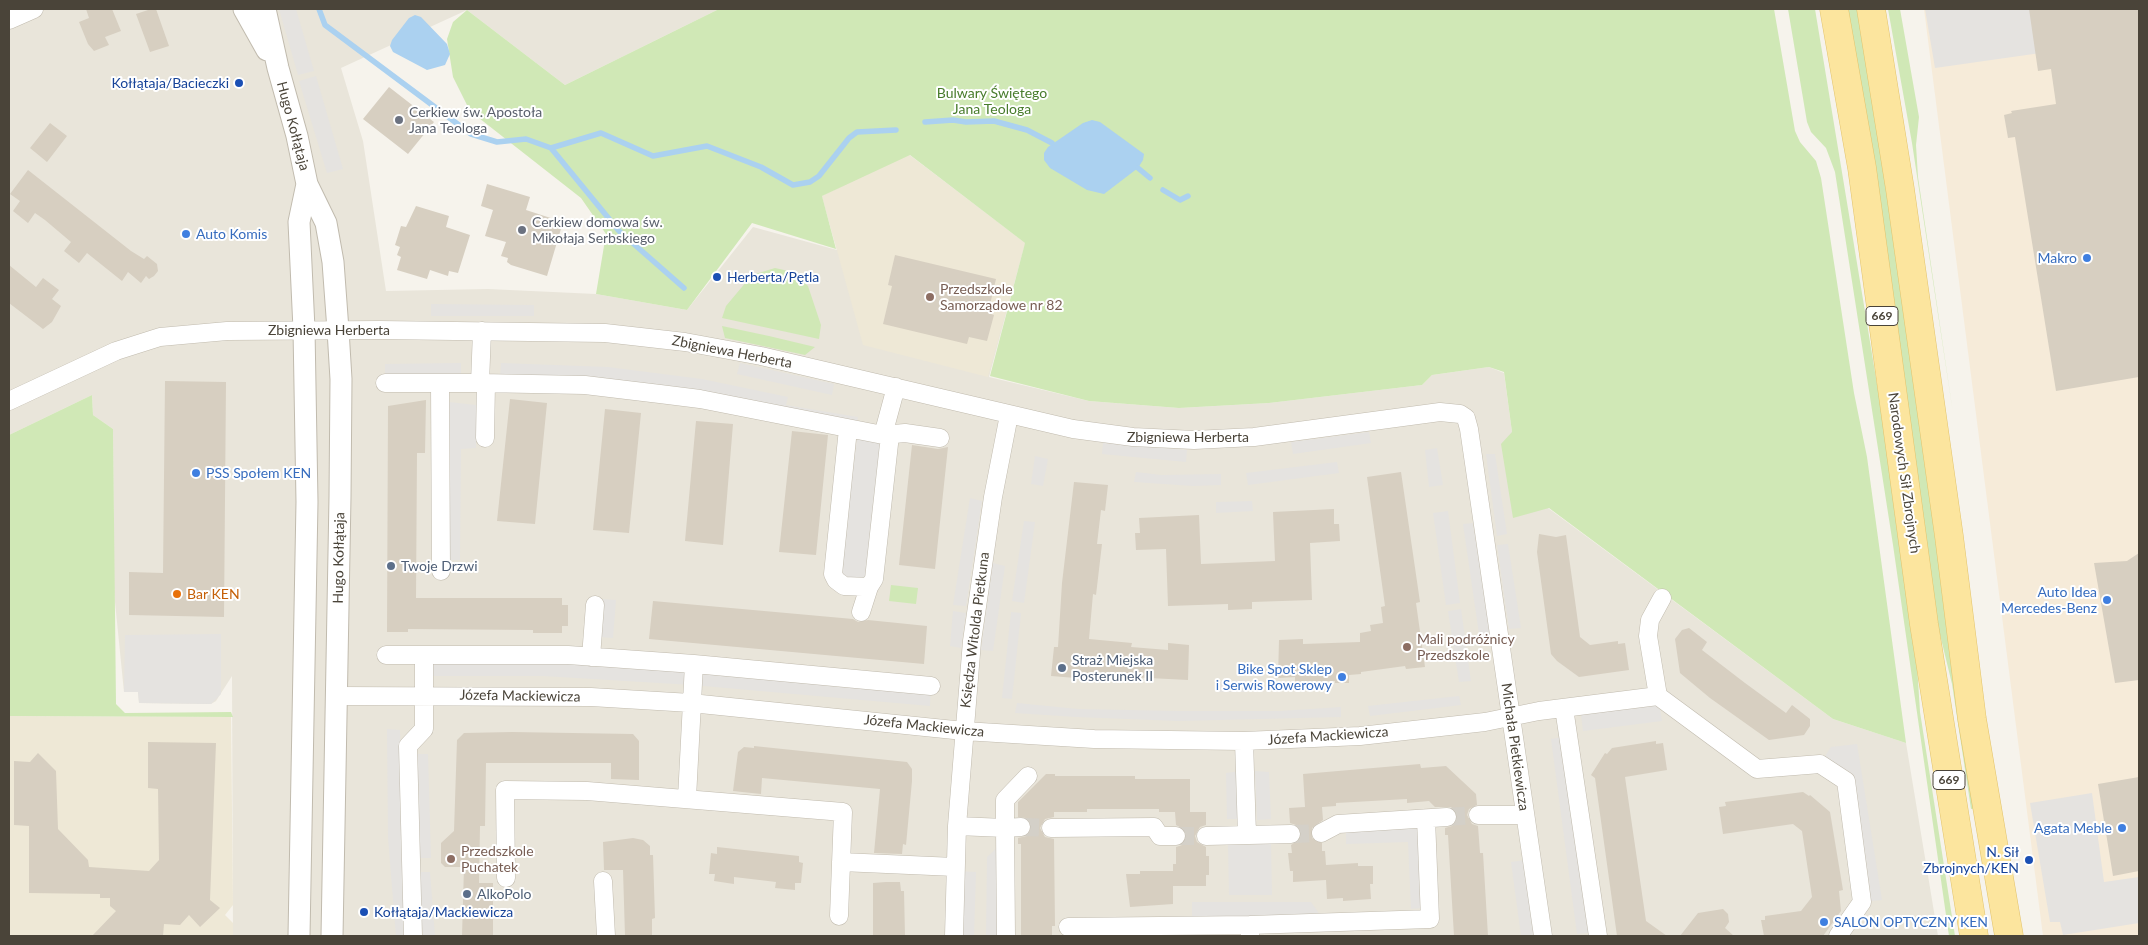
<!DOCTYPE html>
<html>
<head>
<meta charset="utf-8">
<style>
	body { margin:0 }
	#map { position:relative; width:2148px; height:945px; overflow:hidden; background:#f6f3ec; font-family:Lato,sans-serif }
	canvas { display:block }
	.frame { position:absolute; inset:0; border:10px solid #4a4439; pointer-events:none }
</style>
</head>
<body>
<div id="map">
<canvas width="2148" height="945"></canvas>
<div class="frame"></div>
</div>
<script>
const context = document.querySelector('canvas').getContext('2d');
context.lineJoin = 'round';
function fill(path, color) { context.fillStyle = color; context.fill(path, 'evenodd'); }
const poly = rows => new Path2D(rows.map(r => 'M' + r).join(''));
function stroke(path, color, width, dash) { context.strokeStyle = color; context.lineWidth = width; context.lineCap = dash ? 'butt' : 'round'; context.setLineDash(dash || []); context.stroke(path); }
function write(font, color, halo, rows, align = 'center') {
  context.font = font + ' Lato,sans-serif'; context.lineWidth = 4; context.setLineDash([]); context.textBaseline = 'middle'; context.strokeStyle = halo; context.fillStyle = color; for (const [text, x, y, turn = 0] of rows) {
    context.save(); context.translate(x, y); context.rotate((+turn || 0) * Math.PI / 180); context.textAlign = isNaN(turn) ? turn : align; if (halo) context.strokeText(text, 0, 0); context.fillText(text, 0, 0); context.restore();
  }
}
const residential = poly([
	[9,9,719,9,565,85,467,10,341,68,363,141,386,291,488,289,596,294,687,310,753,227,837,250,822,196,908,154,1025,243,989,377,1089,401,1179,408,1269,403,1422,385,1432,375,1489,367,1504,373,1512,432,1548,508,1833,719,1906,743,1938,936,233,936,232,676,216,701,211,704,139,703,138,692,124,692,114,592,113,429,93,415,92,395,9,435]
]);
const commercial = poly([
	[1924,9,2139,9,2139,936,2043,936]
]);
const education = poly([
	[908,154,1025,243,988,377,863,345,822,196],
	[9,716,231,717,233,905,225,915,233,923,233,936,9,936]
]);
const green = poly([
	[719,9,1774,9,1795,131,1800,142,1816,161,1821,178,1854,393,1867,457,1906,743,1833,719,1549,508,1513,518,1501,444,1512,432,1504,372,1489,367,1432,375,1422,385,1269,403,1179,408,1089,401,990,376,1025,243,910,155,822,196,836,249,752,223,687,310,596,294,606,234,581,198,470,111,453,77,447,39,453,22,467,10,565,85],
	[1788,9,1815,9,1913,602,1920,712,1955,936,1949,936,1893,545,1835,172,1826,148,1811,132,1807,122],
	[1846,9,1860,9,1979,808,1971,809,1952,684,1935,614],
	[1888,9,1900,9,1919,117,1916,145,1918,177,1953,413,1912,143],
	[775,268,793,272,808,286,821,325,819,339,722,318,726,306,752,275],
	[722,326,769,336,815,347,805,355,725,338],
	[92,395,93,415,113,429,116,704,125,713,231,712,233,717,9,716,9,435],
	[891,585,918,588,916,604,889,601]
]);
const parking = poly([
	[279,9,296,9,314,71,298,75],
	[1925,9,2139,9,2139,39,1935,68],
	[316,76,343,169,327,173,299,81],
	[431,304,534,305,534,316,431,316],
	[461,363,461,383,385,383,385,364],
	[501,363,608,367,702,379,788,397,786,405,858,417,857,423,500,377],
	[740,363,834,384,832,395,737,374],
	[449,402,476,405,476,448,461,449,460,560,448,560],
	[1369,432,1371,443,1293,454,1291,442],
	[857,439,882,441,865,579,840,576],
	[1103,443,1187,450,1186,462,1102,454],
	[1437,448,1443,485,1429,487,1425,450],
	[1486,454,1495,454,1507,534,1497,536],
	[1035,456,1048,459,1043,486,1031,484],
	[1337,462,1339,473,1248,485,1246,473],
	[1136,472,1161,475,1221,474,1221,485,1193,486,1134,482],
	[970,498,982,501,966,606,953,605],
	[1252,501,1253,511,1216,513,1216,502],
	[1448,511,1460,603,1446,605,1433,513],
	[1024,521,1035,522,1024,603,1012,601],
	[1473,523,1490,632,1479,634,1463,524],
	[1508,544,1521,628,1509,629,1497,545],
	[993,563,1005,566,993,651,981,650],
	[602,599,616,600,613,638,599,637],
	[1461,609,1471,681,1459,682,1448,611],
	[953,611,966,613,961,648,950,646],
	[1011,612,1021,613,1012,699,1002,698],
	[221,634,221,694,211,704,139,703,138,692,124,692,125,635],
	[424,655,568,655,931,686,930,706,692,685,543,676,425,676],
	[1247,680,1247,692,1219,692,1219,681],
	[1459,696,1461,705,1370,716,1368,706],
	[1658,696,1662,721,1583,731,1580,706],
	[1017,703,1078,709,1178,711,1280,711,1341,707,1341,717,1178,721,1076,717,1015,713],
	[387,729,400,730,408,936,396,936,388,838],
	[1568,736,1597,932,1577,934,1551,739],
	[1857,744,1882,900,1862,902,1846,782,1820,764,1831,747],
	[414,754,428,754,431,858,417,858],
	[1240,771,1241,819,1227,819,1226,773],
	[1255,771,1269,772,1271,819,1257,820],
	[2092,793,2104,882,2139,877,2139,923,2063,935,2060,922,2050,922,2030,803],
	[1419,827,1423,908,1411,909,1408,842,1346,844,1346,830],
	[1271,844,1272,895,1229,895,1228,845],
	[1000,845,999,936,986,936,987,857],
	[1532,859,1543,936,1521,936,1511,862],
	[955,871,976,872,974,936,954,936],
	[417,872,430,872,435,936,423,936],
	[1192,902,1311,902,1320,915,1192,917]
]);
const water = poly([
	[415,15,421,17,447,44,450,54,445,65,427,70,393,52,390,46,392,40,409,18],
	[1092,120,1100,122,1144,154,1143,160,1138,168,1104,194,1087,190,1050,168,1044,160,1044,153,1048,147,1083,123]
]);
const stream = poly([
	[319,9,325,25,471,134,497,142,526,139,551,148,601,133,653,156,707,146,761,167,793,185,810,182,819,176,849,138,857,132,896,130],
	[925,122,953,120,966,122,994,121,1027,130,1052,143],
	[551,148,619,231,684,288],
	[1138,168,1150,178],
	[1163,190,1180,200,1188,196]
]);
const building = poly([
	[86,9,112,9,121,31,105,37,109,45,94,51,88,44,79,22,89,18],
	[151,9,156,9,169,46,150,52,136,14],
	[2029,9,2139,9,2139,377,2056,391,2015,137,2008,138,2004,115,2012,113,2011,111,2056,104,2051,69,2038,71],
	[389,87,434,122,408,154,363,119],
	[50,123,67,136,47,162,30,148],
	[28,170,131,251,144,259,147,256,157,264,158,271,154,276,149,279,146,276,141,283,128,272,122,281,87,253,79,263,64,251,71,242,45,220,35,213,28,223,13,211,20,201,10,194],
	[487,184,530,197,526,210,563,222,547,276,511,265,507,262,508,258,501,256,506,242,485,236,493,210,481,206],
	[416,206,449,216,446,227,470,235,458,273,449,271,448,276,430,270,427,279,397,270,401,257,397,255,400,247,395,245,401,226,406,227],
	[895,255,996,279,988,313,994,315,987,341,969,337,967,344,883,324,892,286,888,285],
	[9,265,36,287,43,278,59,290,52,299,61,306,52,322,43,329,9,303],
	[165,381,226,382,224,617,129,615,129,572,163,573],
	[510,399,547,403,535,524,497,521],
	[426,400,425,453,417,453,416,598,562,598,562,605,568,605,568,626,562,626,562,633,533,633,533,630,408,629,408,632,387,632,388,406],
	[605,409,641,413,629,533,593,530],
	[696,421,733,424,723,545,685,541],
	[792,431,828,435,816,555,779,552],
	[912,445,938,449,948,447,935,569,899,565],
	[1401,472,1420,602,1416,603,1425,667,1406,669,1405,666,1361,672,1361,674,1349,675,1349,683,1335,683,1335,681,1295,682,1295,677,1278,678,1279,640,1303,639,1303,644,1360,642,1360,633,1371,631,1370,625,1383,623,1381,607,1385,606,1367,477],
	[1074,482,1108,485,1105,511,1101,510,1097,544,1102,544,1096,595,1093,594,1089,639,1132,643,1131,647,1168,650,1168,643,1189,645,1188,680,1130,677,1130,679,1101,677,1101,680,1051,676,1054,647,1058,647,1062,583],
	[1334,509,1334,524,1339,524,1340,541,1310,543,1312,600,1252,602,1252,609,1228,610,1228,604,1168,606,1166,549,1136,550,1135,533,1140,533,1139,518,1199,515,1201,564,1275,561,1273,512],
	[1539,534,1556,537,1566,535,1580,637,1590,645,1618,641,1618,644,1625,643,1629,670,1579,677,1557,661,1551,654,1537,552],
	[2139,553,2139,680,2115,683,2094,563,2127,561],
	[653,601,853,619,858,622,868,620,927,626,924,664,649,639],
	[1689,628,1707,642,1702,650,1745,683,1786,713,1792,705,1810,719,1810,726,1804,735,1769,740,1710,698,1680,673,1675,639,1682,630],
	[512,732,633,734,639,741,639,780,611,779,611,763,486,763,485,826,480,826,479,883,493,883,493,936,462,936,464,867,445,867,441,863,441,843,454,831,457,740,464,733],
	[1656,741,1656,744,1663,743,1667,770,1625,777,1646,921,1667,936,1617,936,1595,778,1591,775,1605,753,1607,754,1612,748],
	[148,742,216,743,210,900,220,908,200,927,189,915,180,925,164,924,163,936,92,936,116,911,110,906,110,898,100,898,100,894,29,893,29,826,14,825,14,761,30,762,38,753,56,771,58,829,88,860,89,867,149,871,159,860,158,789,148,788],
	[754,746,907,762,912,769,912,781,906,845,903,844,902,854,874,853,880,789,762,778,761,794,733,791,738,752,744,747,754,748],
	[1420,764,1421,768,1446,766,1476,794,1477,805,1469,809,1467,815,1472,824,1478,826,1480,853,1483,853,1488,936,1454,936,1448,835,1445,835,1445,828,1452,826,1457,821,1456,812,1451,807,1435,807,1429,801,1407,803,1407,799,1336,803,1336,806,1322,807,1323,820,1312,828,1312,838,1322,843,1322,851,1325,851,1326,865,1358,863,1358,866,1373,866,1373,884,1370,884,1371,899,1343,901,1343,898,1327,899,1326,880,1293,882,1293,871,1290,871,1288,853,1292,853,1291,845,1300,839,1302,833,1296,825,1290,823,1289,808,1305,807,1303,774],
	[1046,774,1055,774,1055,776,1135,776,1135,779,1190,779,1190,812,1206,812,1206,825,1200,827,1195,836,1197,842,1206,847,1206,856,1209,856,1209,875,1206,875,1206,886,1173,886,1173,904,1130,907,1126,874,1140,874,1140,871,1173,871,1173,864,1176,864,1176,847,1182,845,1187,836,1185,830,1176,825,1175,812,1159,812,1159,809,1087,809,1087,812,1054,812,1054,817,1045,819,1040,828,1045,837,1054,839,1055,926,1052,926,1052,935,1048,936,1021,936,1021,844,1018,844,1018,838,1027,836,1032,827,1026,818,1018,817,1018,802],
	[2139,777,2139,871,2113,876,2098,784],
	[1803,792,1809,796,1810,795,1830,812,1843,890,1839,891,1841,911,1823,936,1764,936,1761,920,1765,920,1765,916,1801,911,1812,897,1802,831,1793,824,1723,834,1719,807,1726,806,1725,802],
	[633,838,643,840,650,846,650,855,653,855,655,918,652,919,652,936,625,936,623,870,604,870,603,842],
	[717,847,799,856,799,862,803,863,801,883,795,883,795,890,775,888,776,882,768,881,734,877,734,884,714,881,715,874,709,874,711,853,717,854],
	[886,882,900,882,901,891,904,891,905,936,873,936,873,883],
	[1723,909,1728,914,1729,922,1725,928,1734,936,1680,936,1698,913]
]);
const minorTunnel = poly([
	[1447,817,1478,815],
	[1021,827,1051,828],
	[1291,834,1321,833],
	[1176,836,1206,836]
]);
const minor = poly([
	[9,20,34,9],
	[482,331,480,383,585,385,660,394,700,399,883,435,896,387],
	[385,383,480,383],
	[440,383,441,571],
	[9,401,116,351,160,337,227,331,380,330,605,333,685,342,761,356,1073,429,1133,437,1194,440,1254,437,1440,412,1460,414,1466,418,1469,429,1543,936],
	[848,429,833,574,836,580,844,586,869,587,874,579,890,435],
	[883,435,905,433,940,438],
	[485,438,486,383],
	[861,612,869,587],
	[386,655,568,655,694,664,931,686],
	[591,657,595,605],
	[336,696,591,697,691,703,964,731,1094,739,1244,741,1360,736,1485,722,1539,711,1658,696,1757,769,1820,764,1846,781,1862,902,1838,936],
	[1658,696,1648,636,1650,620,1662,598],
	[1564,708,1598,936],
	[1244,741,1247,835],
	[687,798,694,664],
	[1478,815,1525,815],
	[957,826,1005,828,1006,936],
	[1021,827,1005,828,1005,800,1028,776],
	[1051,828,1154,827,1160,836,1176,836],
	[1321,833,1338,824,1447,817],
	[1206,836,1291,834],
	[841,862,955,867],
	[506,878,505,790,587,791,843,812,839,916],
	[603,881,606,936],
	[1068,927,1250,925],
	[413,936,408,746,424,729,424,655],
	[954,936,957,826,972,641,993,497,1009,415],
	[1250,936,1250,925,1430,919,1426,819]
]);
const tertiary = poly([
	[244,9,267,50],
	[265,9,278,68,297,136,307,184,326,223,333,262,338,330,341,379,340,497,332,936],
	[299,936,307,502,304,329,299,222,307,184]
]);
const primary = poly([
	[1834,9,1862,168,1924,624,1974,936],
	[1871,9,1900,189,1949,536,1972,719,2009,936]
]);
const markers = [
	[239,83,5,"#1a4fb4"],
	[399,120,5,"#6b7280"],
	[522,230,5,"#6b7280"],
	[186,234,5,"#3f7fe0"],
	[2087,258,5,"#3f7fe0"],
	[717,277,5,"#1a4fb4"],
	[930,297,5,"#8d6e63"],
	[196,473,5,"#3f7fe0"],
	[391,566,5,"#5c6f8a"],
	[177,594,5,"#e8710a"],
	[2107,600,5,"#3f7fe0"],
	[1407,647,5,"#8d6e63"],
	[1062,668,5,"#5c6f8a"],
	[1342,677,5,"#3f7fe0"],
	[2122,828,5,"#3f7fe0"],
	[451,859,5,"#8d6e63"],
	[2029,860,5,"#1a4fb4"],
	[467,894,5,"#5c6f8a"],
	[364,912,5,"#1a4fb4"],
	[1824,922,5,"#3f7fe0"]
];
const shields = [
	[1882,316,32],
	[1949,780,32]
];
const shieldNames = [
	["669",1882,316],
	["669",1949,780]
];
const transitNames = [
	["Kołłątaja/Bacieczki",229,83],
	["Herberta/Pętla",727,277,"left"],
	["N. Sił",2019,852],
	["Zbrojnych/KEN",2019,868],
	["Kołłątaja/Mackiewicza",374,912,"left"]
];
const parkNames = [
	["Bulwary Świętego",992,93],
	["Jana Teologa",992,109]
];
const worshipNames = [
	["Cerkiew św. Apostoła",409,112],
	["Jana Teologa",409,128],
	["Cerkiew domowa św.",532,222],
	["Mikołaja Serbskiego",532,238]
];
const streetNames = [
	["Hugo Kołłątaja",293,126,75],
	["Zbigniewa Herberta",329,330],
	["Zbigniewa Herberta",732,352,11],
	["Zbigniewa Herberta",1188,437],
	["Narodowych Sił Zbrojnych",1904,473,82],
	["Hugo Kołłątaja",339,558,-89],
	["Księdza Witolda Pietkuna",975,630,-83],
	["Józefa Mackiewicza",520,696,1],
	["Józefa Mackiewicza",924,726,6],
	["Józefa Mackiewicza",1328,736,-4],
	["Michała Pietkiewicza",1515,747,82]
];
const shopNames = [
	["Auto Komis",196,234,"left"],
	["Makro",2077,258],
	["PSS Społem KEN",206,473,"left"],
	["Auto Idea",2097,592],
	["Mercedes-Benz",2097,608],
	["Bike Spot Sklep",1332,669],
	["i Serwis Rowerowy",1332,685],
	["Agata Meble",2112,828],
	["SALON OPTYCZNY KEN",1834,922,"left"]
];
const educationNames = [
	["Przedszkole",940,289],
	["Samorządowe nr 82",940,305],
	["Mali podróżnicy",1417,639],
	["Przedszkole",1417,655],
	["Przedszkole",461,851],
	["Puchatek",461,867]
];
const serviceNames = [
	["Twoje Drzwi",401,566],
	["Straż Miejska",1072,660],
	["Posterunek II",1072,676],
	["AlkoPolo",477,894]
];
const foodNames = [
	["Bar KEN",187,594]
];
fill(residential, '#e9e5da');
fill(commercial, '#f6ebd9');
fill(education, '#eee8d6');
fill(green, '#d0e8b6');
fill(parking, '#e5e3e0');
fill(water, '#abd1f0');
stroke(stream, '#abd1f0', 5.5);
fill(building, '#d7cfc1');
stroke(minorTunnel, '#d4d0c8', 18, [18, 9]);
stroke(minor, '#c1bbae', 19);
stroke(tertiary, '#c1bbae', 23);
stroke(primary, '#e2c36d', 29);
stroke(minor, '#fff', 18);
stroke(tertiary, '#fff', 21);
stroke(primary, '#fce59e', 28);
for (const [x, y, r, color] of markers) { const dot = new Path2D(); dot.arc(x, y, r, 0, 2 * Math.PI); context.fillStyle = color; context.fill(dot); stroke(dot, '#fff', 2); }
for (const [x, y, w] of shields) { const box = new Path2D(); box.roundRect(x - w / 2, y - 9.5, w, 19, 4); context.fillStyle = '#fff'; context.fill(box); stroke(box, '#4a4439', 1); }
write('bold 12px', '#4a4439', null, shieldNames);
write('14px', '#164399', '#fff', transitNames, 'right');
write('14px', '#487c2c', '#fff', parkNames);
write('14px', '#5b616d', '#fff', worshipNames, 'left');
write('14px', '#4a4439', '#fff', streetNames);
write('14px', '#366cbe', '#fff', shopNames, 'right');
write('14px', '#785e54', '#fff', educationNames, 'left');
write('14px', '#4e5e75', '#fff', serviceNames, 'left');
write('14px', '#c56008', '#fff', foodNames, 'left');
</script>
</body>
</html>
